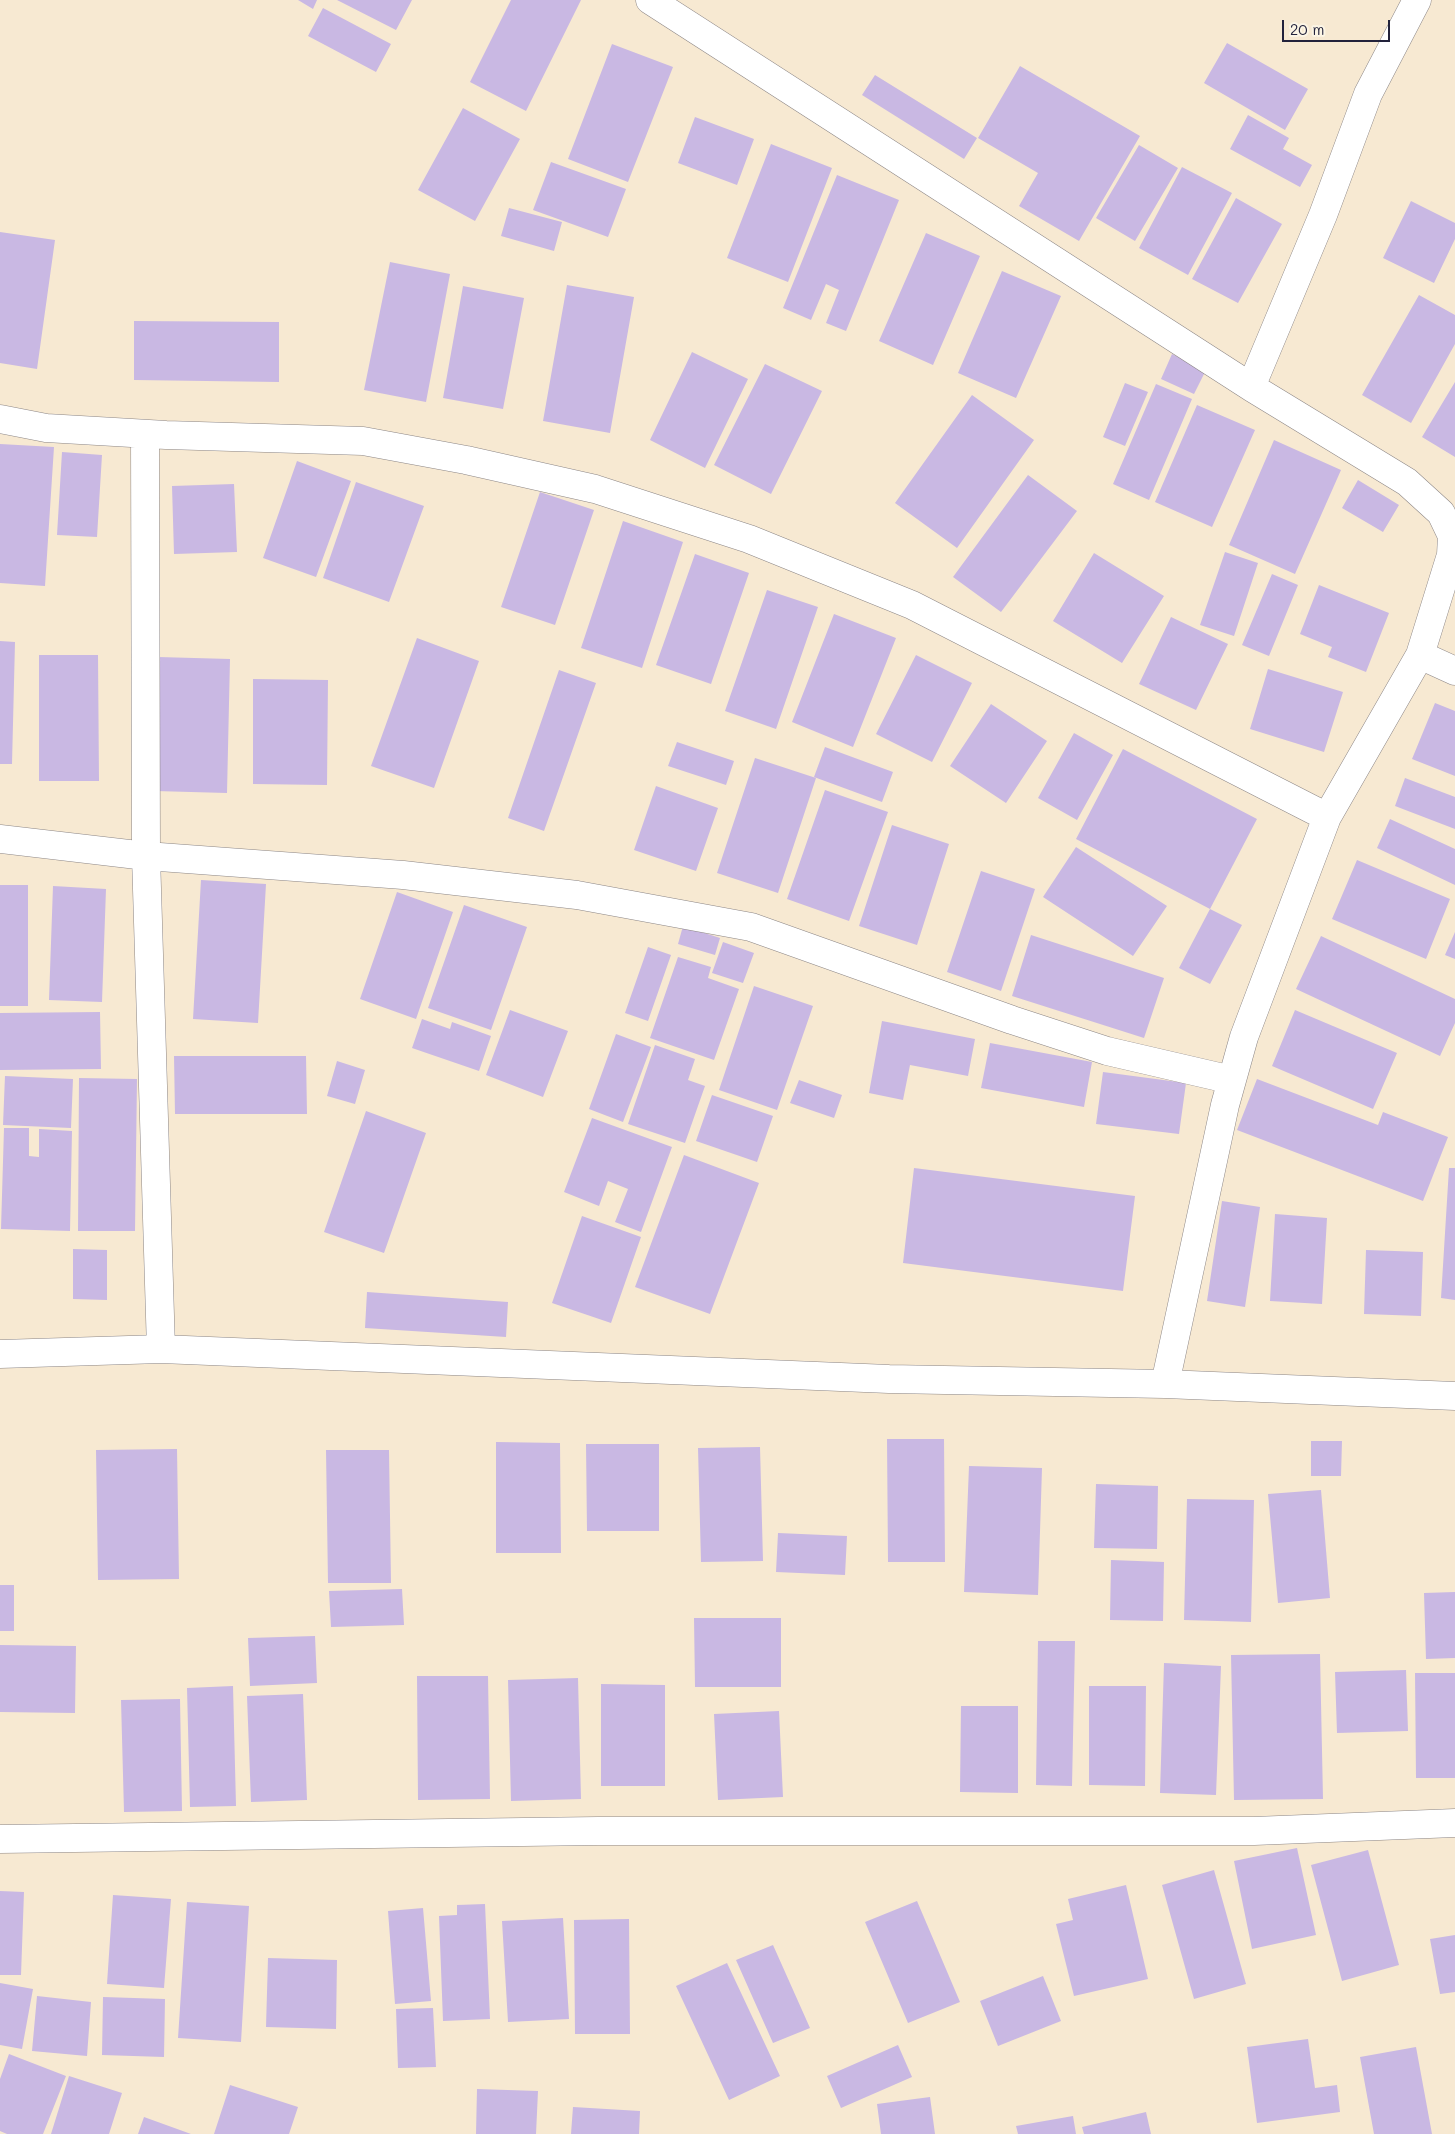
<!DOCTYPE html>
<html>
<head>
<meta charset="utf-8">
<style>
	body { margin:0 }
	#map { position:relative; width:1455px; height:2134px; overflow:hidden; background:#f7e9d2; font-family:Mali,sans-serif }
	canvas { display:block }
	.scale { position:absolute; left:1282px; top:20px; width:108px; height:22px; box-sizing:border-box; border:2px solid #22223b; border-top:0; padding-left:6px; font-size:15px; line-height:18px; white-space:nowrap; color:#22223b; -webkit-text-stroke:4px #fcf5e5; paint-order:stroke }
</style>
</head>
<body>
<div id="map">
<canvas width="1455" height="2134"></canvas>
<div class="scale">20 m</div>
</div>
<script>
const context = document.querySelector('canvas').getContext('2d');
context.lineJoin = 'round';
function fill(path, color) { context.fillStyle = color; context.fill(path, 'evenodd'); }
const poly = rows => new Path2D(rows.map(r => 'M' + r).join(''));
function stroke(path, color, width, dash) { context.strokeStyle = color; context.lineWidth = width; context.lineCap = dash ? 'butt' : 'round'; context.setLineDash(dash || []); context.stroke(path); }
const building = poly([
	[298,0,317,0,313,9],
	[337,0,412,0,396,30],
	[511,0,581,0,526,111,470,82],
	[323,8,391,44,376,72,308,36],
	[1227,43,1308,89,1285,130,1204,83],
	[612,44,673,67,628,182,568,159],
	[1020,66,1140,136,1079,241,1019,206,1038,173,978,138],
	[875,75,977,138,964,159,862,95],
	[463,108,520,139,475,221,418,190],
	[1248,115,1289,138,1283,149,1312,165,1300,187,1230,149],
	[695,117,754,139,737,185,678,163],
	[771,144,832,168,788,282,727,258],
	[1139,145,1178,168,1135,241,1096,218],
	[551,162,626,189,608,237,533,210],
	[1182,167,1232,193,1188,275,1139,248],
	[837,175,899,200,846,331,826,323,839,290,826,284,811,320,783,308],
	[1236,198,1282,224,1238,303,1192,279],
	[1411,201,1455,223,1455,239,1434,283,1383,258],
	[509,208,562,222,554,251,501,236],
	[0,232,55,240,37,369,0,363],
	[926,233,980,256,933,365,879,341],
	[390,262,450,274,426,402,364,390],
	[1002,271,1061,296,1016,398,958,373],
	[567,285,634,297,610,433,543,421],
	[463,286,524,298,503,409,443,398],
	[1419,295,1455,315,1455,344,1411,423,1362,395],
	[134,321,279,322,279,382,134,380],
	[692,352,748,379,705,468,650,440],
	[1172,354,1206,370,1194,394,1161,379],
	[765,364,822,391,771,494,714,465],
	[1455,382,1455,457,1422,437],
	[1125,383,1148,392,1125,446,1103,437],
	[1156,384,1192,399,1149,500,1113,484],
	[972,395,1034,440,957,548,895,503],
	[1197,405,1255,430,1212,527,1155,502],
	[1274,440,1341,470,1295,574,1229,545],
	[0,444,54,447,45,586,0,583],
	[62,452,102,455,97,537,57,535],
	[297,461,351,481,316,577,263,558],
	[1028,475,1077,511,1001,612,953,577],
	[1358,480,1399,505,1383,532,1342,508],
	[356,482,424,506,389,602,323,578],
	[234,484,237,552,174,554,172,486],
	[540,492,594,510,555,625,501,607],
	[623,521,683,542,642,668,581,648],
	[1225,552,1258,563,1234,636,1200,625],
	[1094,553,1164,596,1122,663,1053,621],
	[695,554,749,573,711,684,656,665],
	[1272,574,1298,585,1269,656,1242,645],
	[1319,585,1389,613,1366,672,1328,657,1332,647,1300,634],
	[767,590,818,607,776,729,725,711],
	[834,614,896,638,853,747,792,722],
	[1171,617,1228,644,1196,710,1139,684],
	[417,638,479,661,434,788,371,766],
	[0,641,15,642,12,764,0,764],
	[39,655,98,655,99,781,39,781],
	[916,655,972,683,932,762,876,734],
	[158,657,230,659,227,793,155,791],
	[1268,669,1343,692,1324,752,1250,729],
	[559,670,596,683,544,831,508,818],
	[253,679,328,680,327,785,253,784],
	[1435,703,1455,711,1455,776,1412,759],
	[991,704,1047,741,1006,803,950,766],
	[1074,733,1113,755,1077,820,1038,798],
	[677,742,734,761,726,785,668,766],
	[825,747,893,772,882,802,814,777],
	[1123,749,1257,819,1210,909,1076,839],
	[755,758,816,778,778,893,717,873],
	[1405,778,1455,797,1455,829,1395,806],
	[656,786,718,808,696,871,634,850],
	[825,790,888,812,849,921,787,899],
	[1390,819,1455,849,1455,885,1377,848],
	[892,825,949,844,917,945,859,926],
	[1076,847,1167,906,1133,956,1043,897],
	[1357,860,1450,899,1426,959,1332,919],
	[981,871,1035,889,1001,991,947,972],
	[201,880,266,884,258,1023,193,1019],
	[0,885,28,885,28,1006,0,1006],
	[53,886,106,889,102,1002,49,1000],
	[397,892,453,912,416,1019,360,999],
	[464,905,527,927,491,1030,428,1008],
	[1210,909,1242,925,1210,984,1179,968],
	[683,926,720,938,715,955,678,944],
	[1455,932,1455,959,1445,955],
	[1031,935,1164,978,1144,1038,1012,996],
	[1321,936,1455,999,1455,1023,1440,1056,1296,989],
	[723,942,754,953,743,983,712,973],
	[648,947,671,955,648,1021,625,1013],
	[678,957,711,967,708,978,739,989,714,1060,650,1038],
	[754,986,813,1006,777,1110,719,1090],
	[510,1010,568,1031,543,1097,486,1075],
	[1295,1010,1397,1053,1373,1109,1272,1066],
	[100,1012,101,1069,0,1070,0,1013],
	[422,1019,450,1029,452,1022,491,1036,479,1071,412,1048],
	[882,1021,975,1039,968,1076,910,1065,903,1100,869,1093],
	[616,1034,651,1047,623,1122,589,1109],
	[990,1043,1092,1062,1084,1107,981,1088],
	[655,1045,695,1059,688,1080,705,1086,685,1143,628,1124],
	[174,1056,306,1056,307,1114,175,1114],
	[337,1061,365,1070,355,1104,327,1096],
	[1103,1072,1186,1083,1179,1134,1096,1124],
	[5,1076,73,1079,71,1128,3,1125],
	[79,1078,137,1079,135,1231,78,1231],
	[1257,1079,1378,1125,1383,1112,1448,1137,1423,1201,1237,1130],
	[799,1080,842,1095,834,1118,790,1103],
	[712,1095,773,1116,757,1162,696,1141],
	[366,1111,426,1133,384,1253,324,1232],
	[592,1118,672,1147,641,1232,615,1222,628,1189,608,1181,599,1206,564,1192],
	[4,1128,29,1128,29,1156,39,1157,39,1129,72,1131,70,1231,1,1229],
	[684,1155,759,1183,710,1314,635,1287],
	[914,1168,1135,1196,1123,1291,903,1263],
	[1449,1168,1455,1168,1455,1300,1441,1298],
	[1222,1201,1260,1207,1245,1307,1207,1301],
	[1275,1214,1327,1218,1322,1304,1270,1301],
	[582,1216,641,1237,611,1323,552,1303],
	[73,1249,107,1250,107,1300,73,1299],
	[1366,1250,1423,1252,1421,1316,1364,1314],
	[367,1292,508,1302,506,1337,365,1328],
	[887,1439,944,1439,945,1562,888,1562],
	[1311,1441,1342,1441,1341,1476,1311,1476],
	[496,1442,560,1443,561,1553,496,1553],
	[586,1444,659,1444,659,1531,587,1531],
	[760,1447,763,1561,701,1562,698,1448],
	[177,1449,179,1579,98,1580,96,1450],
	[326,1450,389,1450,391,1583,328,1583],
	[969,1466,1042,1468,1038,1595,964,1592],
	[1096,1484,1158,1486,1157,1549,1094,1548],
	[1321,1490,1330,1598,1278,1603,1268,1494],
	[1187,1499,1254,1500,1251,1622,1184,1620],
	[778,1533,847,1536,845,1575,776,1572],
	[1111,1560,1164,1562,1163,1621,1110,1620],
	[0,1585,14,1585,14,1631,0,1631],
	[402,1589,404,1625,331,1627,329,1591],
	[1455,1592,1455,1658,1426,1659,1424,1593],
	[694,1618,781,1618,781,1687,695,1687],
	[315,1636,317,1683,250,1686,248,1638],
	[1038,1641,1075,1641,1072,1786,1036,1785],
	[0,1645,76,1646,75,1713,0,1712],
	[1320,1654,1323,1799,1234,1800,1231,1655],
	[1164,1663,1221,1666,1216,1795,1160,1793],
	[1406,1670,1408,1731,1337,1733,1335,1672],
	[1415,1673,1455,1673,1455,1778,1416,1778],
	[417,1676,488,1676,490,1799,418,1800],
	[578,1678,581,1799,511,1801,508,1680],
	[601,1684,665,1685,665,1786,601,1786],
	[233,1686,236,1806,190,1807,187,1688],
	[1089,1686,1146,1686,1145,1786,1089,1785],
	[303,1694,307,1800,251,1802,247,1696],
	[180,1699,182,1811,124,1812,121,1700],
	[961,1706,1018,1706,1018,1793,960,1792],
	[779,1711,783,1797,718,1800,714,1714],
	[1297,1848,1316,1935,1252,1949,1234,1861],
	[1368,1850,1399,1965,1342,1981,1311,1865],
	[1214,1870,1246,1984,1194,1999,1162,1885],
	[1126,1885,1148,1979,1074,1996,1056,1924,1073,1920,1068,1899],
	[0,1891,24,1892,21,1975,0,1975],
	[113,1895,171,1899,164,1988,107,1984],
	[917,1901,960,2002,908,2023,865,1922],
	[187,1902,249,1906,241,2042,178,2038],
	[485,1904,490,2019,443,2021,439,1916,457,1915,457,1905],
	[423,1908,431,2001,395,2004,388,1911],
	[563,1918,569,2019,508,2022,502,1921],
	[629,1919,630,2034,575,2034,574,1920],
	[1455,1935,1455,1992,1440,1994,1430,1939],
	[773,1945,810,2028,773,2043,736,1960],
	[268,1958,337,1960,336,2029,266,2027],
	[727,1963,780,2076,729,2100,676,1986],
	[1043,1976,1061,2021,998,2046,980,2001],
	[0,1983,33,1989,22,2049,0,2045],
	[37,1996,91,2002,87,2056,32,2051],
	[103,1997,165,1999,164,2057,102,2055],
	[433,2008,436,2067,398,2068,396,2009],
	[1308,2039,1315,2088,1337,2085,1340,2112,1257,2123,1247,2047],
	[898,2045,912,2077,841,2108,827,2076],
	[1416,2047,1432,2134,1374,2134,1360,2057],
	[9,2054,66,2076,43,2134,7,2134,0,2131,0,2079],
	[69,2076,122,2093,109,2134,51,2134],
	[230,2085,298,2107,289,2134,214,2134],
	[477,2089,538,2091,536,2134,476,2134],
	[930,2097,935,2134,881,2134,877,2104],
	[573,2107,640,2111,639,2134,571,2134],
	[1146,2112,1151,2134,1084,2134,1082,2127],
	[1073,2116,1076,2134,1018,2134,1016,2126],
	[144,2117,191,2134,138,2134]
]);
const minor = poly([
	[650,0,1251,387,1407,482,1441,513,1452,536,1451,555,1420,655,1327,817,1244,1037,1225,1105,1165,1384],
	[1251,387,1323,215,1368,94,1417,0],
	[0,419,46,428,166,435,363,441,466,460,595,489,749,539,912,605,1327,817],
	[145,434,146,856,161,1349],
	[1420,655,1455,671],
	[0,839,146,856,403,875,577,895,751,927,1012,1020,1107,1051,1232,1080],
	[0,1354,161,1349,889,1379,1165,1384,1455,1396],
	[0,1839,598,1831,1254,1831,1455,1823]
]);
fill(building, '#c9b8e3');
stroke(minor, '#8c8686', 29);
stroke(minor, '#fff', 28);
</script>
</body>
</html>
